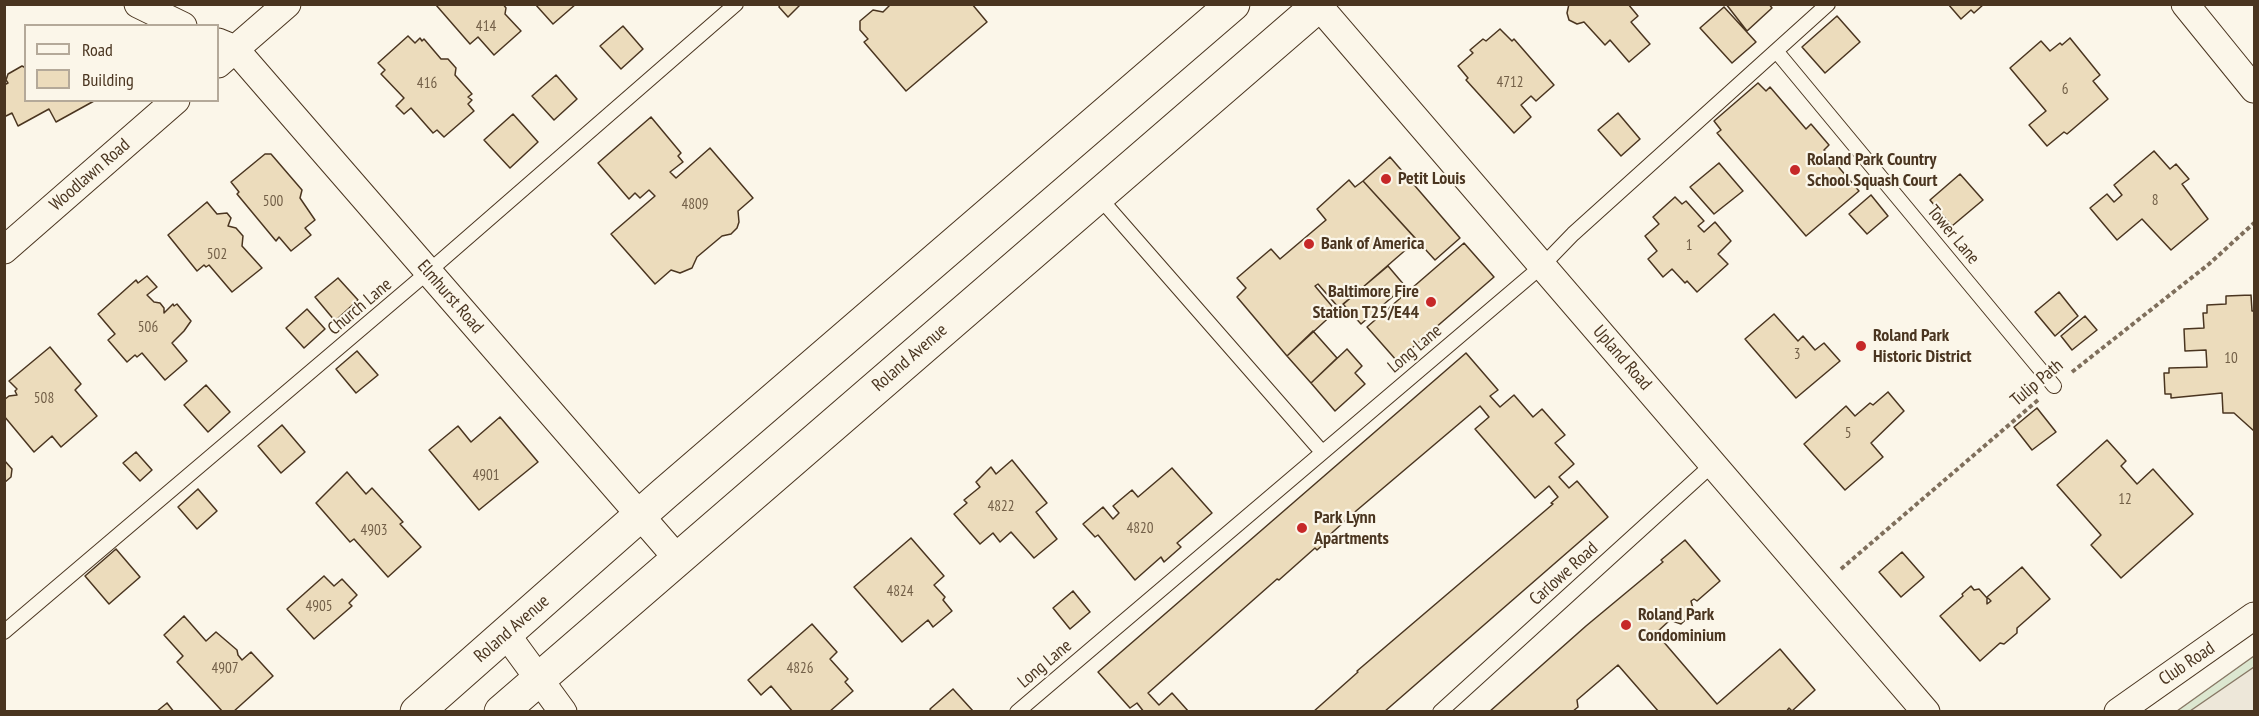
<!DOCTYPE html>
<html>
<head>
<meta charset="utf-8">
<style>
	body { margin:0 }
	#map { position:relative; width:2259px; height:716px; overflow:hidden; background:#fbf6e9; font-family:"PT Sans Narrow",sans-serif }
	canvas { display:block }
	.frame { position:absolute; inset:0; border:6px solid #4a3520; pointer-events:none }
	.legend { position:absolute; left:24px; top:24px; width:195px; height:78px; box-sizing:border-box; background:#fbf6e9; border:2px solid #b4a999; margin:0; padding:8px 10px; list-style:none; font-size:18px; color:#4a3520 }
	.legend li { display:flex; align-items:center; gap:12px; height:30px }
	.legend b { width:30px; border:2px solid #b4a999 }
</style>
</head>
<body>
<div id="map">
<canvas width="2259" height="716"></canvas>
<div class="frame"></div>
<ul class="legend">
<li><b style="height:8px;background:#fbf6e9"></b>Road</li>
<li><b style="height:16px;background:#ecdcbc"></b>Building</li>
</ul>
</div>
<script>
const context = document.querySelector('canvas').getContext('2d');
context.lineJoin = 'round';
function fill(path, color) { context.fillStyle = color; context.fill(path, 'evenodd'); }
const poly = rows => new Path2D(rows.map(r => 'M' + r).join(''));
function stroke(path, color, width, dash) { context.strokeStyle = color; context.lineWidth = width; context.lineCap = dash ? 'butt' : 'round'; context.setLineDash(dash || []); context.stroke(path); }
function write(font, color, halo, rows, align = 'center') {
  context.font = font + ' "PT Sans Narrow",sans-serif'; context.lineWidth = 4.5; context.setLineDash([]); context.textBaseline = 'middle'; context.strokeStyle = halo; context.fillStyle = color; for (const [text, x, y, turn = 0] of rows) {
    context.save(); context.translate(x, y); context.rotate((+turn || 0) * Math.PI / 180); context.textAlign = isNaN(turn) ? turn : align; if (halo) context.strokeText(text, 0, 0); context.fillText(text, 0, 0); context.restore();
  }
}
const green = poly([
	[2254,656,2254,711,2177,711,2254,656]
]);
const parking = poly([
	[2254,667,2254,711,2190,711,2254,667]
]);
const building = poly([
	[503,4,506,8,505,14,521,31,494,55,478,37,470,44,436,5,503,4],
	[535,4,576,4,553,24,535,4],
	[780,4,801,4,788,17,779,7,780,4],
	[891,4,972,4,987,22,906,91,864,42,868,39,860,30,860,21,873,10,883,12,891,4],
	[1569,4,1628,4,1638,16,1631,22,1650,44,1629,62,1610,40,1605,45,1584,22,1577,24,1569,20,1567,13,1569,4],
	[1726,4,1769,4,1772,8,1747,31,1726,4],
	[1948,4,1984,4,1974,13,1971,10,1961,19,1948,4],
	[1724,7,1756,42,1732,63,1700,28,1724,7],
	[1837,16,1860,42,1825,73,1802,47,1837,16],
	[623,26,643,49,621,69,600,46,623,26],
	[1500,29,1512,41,1514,39,1554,85,1536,101,1531,96,1521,105,1531,117,1514,133,1466,80,1468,78,1458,66,1473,53,1470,50,1483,39,1486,41,1500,29],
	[408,36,415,43,420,38,422,41,424,39,441,59,448,59,456,68,455,75,472,94,468,97,472,100,468,104,474,111,444,137,437,130,433,133,411,108,404,114,396,106,404,98,381,74,385,70,378,63,408,36],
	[2070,38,2100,75,2093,81,2108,99,2067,134,2064,132,2047,146,2029,125,2046,111,2010,68,2041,41,2050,51,2060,43,2062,45,2070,38],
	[22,66,26,68,26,100,94,101,56,122,49,109,18,126,12,113,4,117,4,85,8,83,6,80,8,74,22,66],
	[556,75,577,99,554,120,532,96,556,75],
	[1758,83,1766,91,1770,87,1806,129,1811,124,1829,145,1824,150,1859,191,1806,236,1717,133,1721,130,1714,121,1758,83],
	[1618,113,1640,139,1621,156,1598,130,1618,113],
	[513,114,538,142,510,168,484,140,513,114],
	[651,117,681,153,678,156,683,162,670,172,676,178,710,148,753,198,738,211,739,222,737,228,731,234,722,236,697,257,692,268,680,273,671,270,655,284,611,234,655,196,649,190,640,198,635,193,629,199,598,163,651,117],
	[2154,151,2170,169,2176,164,2189,179,2182,184,2208,219,2171,250,2142,219,2117,240,2090,208,2107,194,2114,202,2122,195,2114,185,2154,151],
	[265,154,271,154,302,190,300,198,315,220,305,228,311,235,291,251,279,237,276,241,237,194,239,192,231,182,265,154],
	[1390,157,1460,238,1435,260,1363,181,1390,157],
	[1719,163,1743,191,1714,214,1690,187,1719,163],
	[1960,174,1983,200,1952,226,1930,200,1960,174],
	[1349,180,1355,187,1363,181,1417,240,1339,308,1318,284,1315,286,1336,311,1287,356,1237,297,1246,288,1237,278,1271,249,1280,259,1326,220,1317,209,1349,180],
	[1871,195,1888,216,1867,234,1849,214,1871,195],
	[1675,197,1682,204,1686,201,1704,221,1698,226,1704,232,1715,222,1731,241,1718,254,1728,264,1697,292,1687,281,1685,283,1672,269,1663,277,1648,259,1657,251,1645,236,1659,224,1653,217,1675,197],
	[207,202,217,214,227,213,231,218,228,226,236,228,243,236,242,246,262,268,232,292,209,265,206,267,204,265,197,271,168,235,207,202],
	[1464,243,1494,277,1397,361,1367,327,1464,243],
	[1388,266,1405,286,1361,324,1343,304,1388,266],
	[147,276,157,287,147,295,154,302,160,303,164,308,164,313,173,304,174,306,177,304,191,321,184,331,172,343,187,361,165,380,142,353,137,357,135,355,127,362,108,340,115,334,98,314,136,280,138,283,147,276],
	[338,278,358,300,335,321,315,297,338,278],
	[2059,292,2078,316,2055,336,2035,312,2059,292],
	[2251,295,2252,311,2254,311,2254,431,2234,413,2223,413,2222,393,2171,398,2171,394,2165,394,2164,373,2169,373,2169,368,2207,367,2206,350,2185,351,2184,329,2204,328,2203,313,2207,313,2207,305,2226,304,2226,296,2251,295],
	[307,309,325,329,304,348,286,328,307,309],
	[1774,314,1798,341,1803,336,1815,350,1824,343,1840,361,1796,398,1745,339,1774,314],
	[2085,316,2097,330,2072,350,2061,336,2085,316],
	[1313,331,1337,358,1311,383,1287,356,1313,331],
	[50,347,81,384,75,390,97,416,61,447,52,436,34,452,4,416,4,400,9,396,17,395,15,391,17,389,9,381,50,347],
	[1347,349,1362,366,1355,373,1365,384,1335,411,1311,383,1347,349],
	[357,351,378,375,356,393,336,369,357,351],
	[1466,353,1498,390,1490,396,1500,407,1514,395,1533,417,1542,409,1565,435,1555,443,1574,464,1559,477,1569,488,1577,481,1608,517,1384,712,1313,712,1358,672,1357,671,1553,504,1551,503,1558,497,1549,486,1535,498,1475,429,1489,417,1480,406,1356,511,1323,541,1325,543,1317,550,1315,548,1279,580,1277,579,1148,693,1159,705,1172,693,1189,712,1144,712,1137,703,1130,708,1098,672,1466,353],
	[206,385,230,412,208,432,184,405,206,385],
	[1888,392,1904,411,1871,443,1883,457,1845,490,1804,444,1846,406,1855,416,1870,403,1873,405,1888,392],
	[2037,408,2056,432,2032,450,2014,427,2037,408],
	[500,417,538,462,479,510,429,450,458,426,471,442,500,417],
	[282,425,305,452,281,473,258,446,282,425],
	[2107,440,2126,461,2121,466,2137,484,2153,469,2193,514,2121,578,2091,545,2101,535,2057,485,2107,440],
	[136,452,152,470,140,481,123,463,136,452],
	[4,460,12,469,11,477,4,483,4,460],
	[1012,460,1047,503,1036,512,1057,539,1034,558,1011,532,1000,542,993,533,980,544,954,514,967,503,964,500,980,487,976,482,991,467,996,474,1012,460],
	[1172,468,1212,513,1177,543,1181,547,1164,562,1161,557,1135,580,1098,535,1095,537,1083,524,1103,507,1113,519,1119,513,1113,506,1132,490,1138,497,1172,468],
	[347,472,366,494,372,488,403,522,400,524,421,547,388,577,354,539,350,542,316,503,347,472],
	[198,489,217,511,197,529,178,507,198,489],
	[911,538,944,576,934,585,945,597,943,600,952,611,933,627,928,620,902,642,854,587,911,538],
	[1685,540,1720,581,1697,601,1694,599,1691,601,1694,612,1681,624,1670,620,1656,633,1717,704,1780,649,1815,690,1792,711,1789,708,1786,712,1659,712,1618,665,1577,700,1578,707,1572,712,1489,712,1586,626,1663,562,1661,560,1685,540],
	[116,549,140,577,109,604,85,576,116,549],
	[1902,552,1924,577,1901,597,1879,572,1902,552],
	[2022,567,2050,599,2017,628,2017,633,2004,644,2000,643,1980,661,1940,616,1963,596,1962,594,1971,586,1974,590,1979,589,1987,598,1987,604,1991,601,1987,597,2022,567],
	[324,576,334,586,342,579,357,595,349,603,352,606,314,639,287,609,324,576],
	[1073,591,1090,612,1070,629,1053,608,1073,591],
	[184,616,206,641,216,632,237,650,238,655,242,660,251,652,273,676,233,712,223,712,177,662,183,656,164,635,184,616],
	[812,624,837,652,830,659,848,679,845,682,853,691,829,712,793,712,771,686,761,695,748,680,812,624],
	[953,689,973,711,932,712,930,709,953,689],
	[167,703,174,712,156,712,167,703]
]);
const path = poly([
	[2072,372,2209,264,2254,223],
	[1841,569,2038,400]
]);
const service = poly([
	[1777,52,2054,386],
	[1098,196,1322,452],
	[4,632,428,272,736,4],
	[1017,712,1542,266,1573,234,1828,4],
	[1440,712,1713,464]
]);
const minor = poly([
	[138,4,183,26],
	[1317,4,1926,712],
	[2185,4,2254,89],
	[218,42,235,49,677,558],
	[218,64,287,4],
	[4,250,176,100],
	[506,634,563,712],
	[2118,712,2254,616]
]);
const primary = poly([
	[417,712,664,494,1233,4],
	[501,712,1320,4]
]);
const markers = [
	[1795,170,6,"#c62828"],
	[1386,179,6,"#c62828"],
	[1309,244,6,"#c62828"],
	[1431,302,6,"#c62828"],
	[1861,346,6,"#c62828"],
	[1302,528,6,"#c62828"],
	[1626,625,6,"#c62828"]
];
const numberNames = [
	["414",486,27],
	["4712",1510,83],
	["416",427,84],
	["6",2065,90],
	["8",2155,201],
	["500",273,202],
	["4809",695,205],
	["1",1689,246],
	["502",217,255],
	["506",148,328],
	["3",1797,355],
	["10",2231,359],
	["508",44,399],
	["5",1848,434],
	["4901",486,476],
	["12",2125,500],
	["4822",1001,507],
	["4820",1140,529],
	["4903",374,531],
	["4824",900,592],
	["4905",319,607],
	["4907",225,669],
	["4826",800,669]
];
const poiNames = [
	["Roland Park Country",1807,160],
	["School Squash Court",1807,181],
	["Petit Louis",1398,179],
	["Bank of America",1321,244],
	["Baltimore Fire",1419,292,"right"],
	["Station T25/E44",1419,313,"right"],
	["Roland Park",1873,336],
	["Historic District",1873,357],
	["Park Lynn",1314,518],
	["Apartments",1314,539],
	["Roland Park",1638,615],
	["Condominium",1638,636]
];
const streetNames = [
	["Woodlawn Road",90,175,-41],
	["Tower Lane",1953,235,50],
	["Elmhurst Road",450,297,49],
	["Church Lane",360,307,-40],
	["Long Lane",1415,349,-40],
	["Roland Avenue",910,358,-41],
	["Upland Road",1622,358,49],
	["Tulip Path",2037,383,-40],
	["Carlowe Road",1564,574,-42],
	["Roland Avenue",512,629,-41],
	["Long Lane",1045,664,-40],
	["Club Road",2187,664,-34]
];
fill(green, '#dce7d0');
stroke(green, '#887966', 1.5);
fill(parking, '#ede7d9');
stroke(parking, '#887966', 1.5);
fill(building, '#ecdcbc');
stroke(building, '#4a3520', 1.5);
stroke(service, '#4a3520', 16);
stroke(minor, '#4a3520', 29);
stroke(primary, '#4a3520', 35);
stroke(path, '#7f6f5c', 4, [4.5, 3]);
stroke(service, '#fbf6e9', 14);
stroke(minor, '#fbf6e9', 27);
stroke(primary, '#fbf6e9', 33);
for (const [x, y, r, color] of markers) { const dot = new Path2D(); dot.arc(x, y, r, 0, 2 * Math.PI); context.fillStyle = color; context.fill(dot); stroke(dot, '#fbf6e9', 2); }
write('15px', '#725f47', null, numberNames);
write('bold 18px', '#4a3520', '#fbf6e9', poiNames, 'left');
write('18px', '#4a3520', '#fbf6e9', streetNames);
</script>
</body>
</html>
